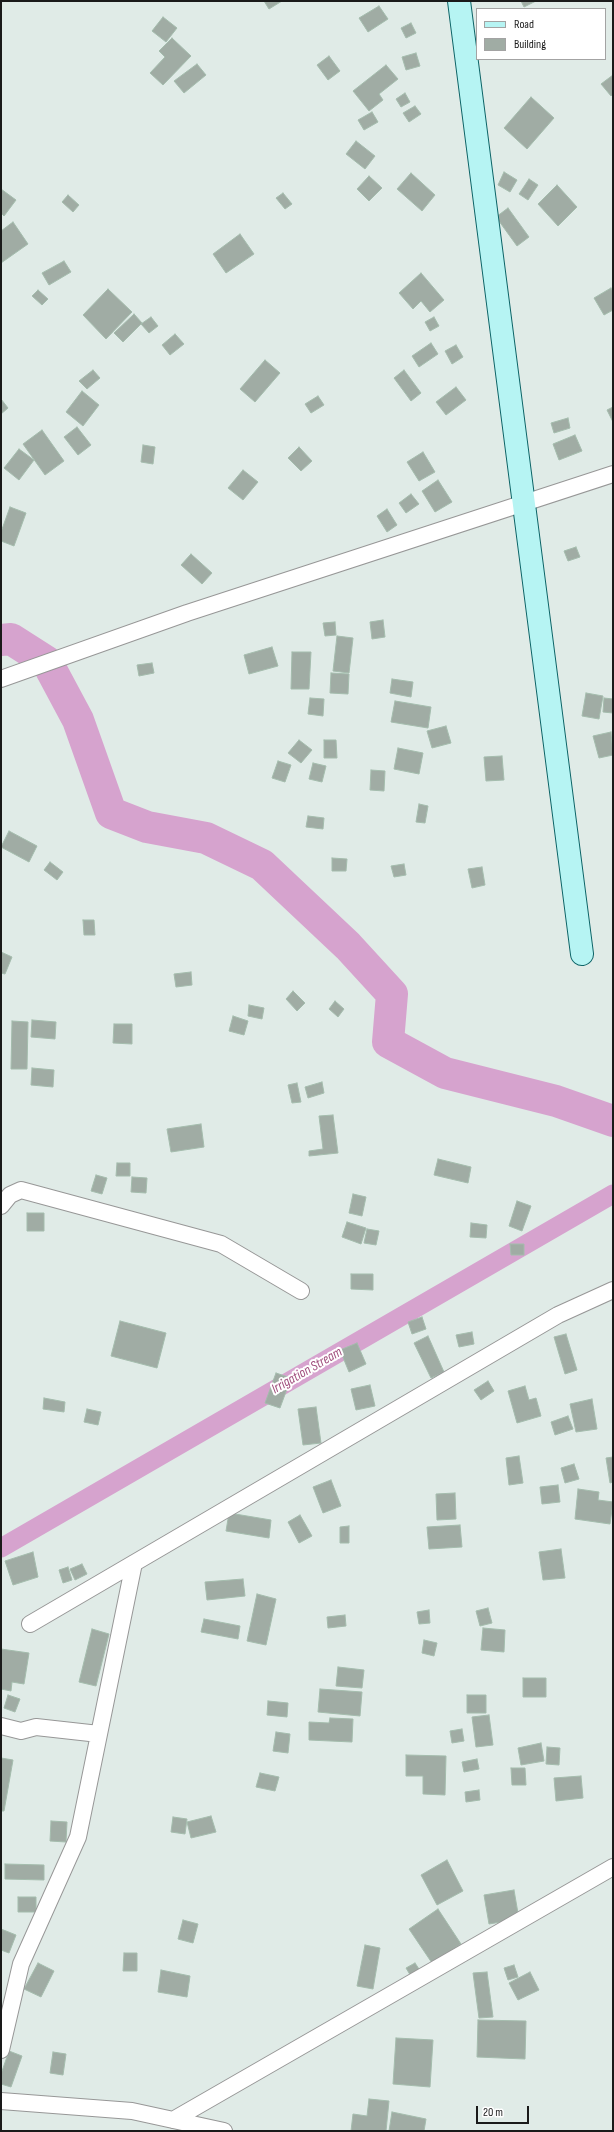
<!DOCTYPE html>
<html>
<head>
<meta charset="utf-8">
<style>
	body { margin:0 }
	#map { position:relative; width:614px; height:2132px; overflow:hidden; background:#e0ebe7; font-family:"Sofia Sans Condensed",sans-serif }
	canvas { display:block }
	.frame { position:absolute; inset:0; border:2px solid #1a1a1a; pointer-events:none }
	.legend { position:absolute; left:476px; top:8px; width:130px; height:52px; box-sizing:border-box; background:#fff; border:1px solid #a3a3a3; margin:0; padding:5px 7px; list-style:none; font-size:12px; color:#1a1a1a }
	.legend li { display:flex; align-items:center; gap:8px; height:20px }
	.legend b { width:20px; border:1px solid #a3a3a3 }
	.scale { position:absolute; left:476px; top:2106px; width:53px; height:18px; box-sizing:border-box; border:2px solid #1a1a1a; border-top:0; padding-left:5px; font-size:12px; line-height:14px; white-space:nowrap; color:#1a1a1a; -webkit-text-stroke:3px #fff; paint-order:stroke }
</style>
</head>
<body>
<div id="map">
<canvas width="614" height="2132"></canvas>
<div class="frame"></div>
<ul class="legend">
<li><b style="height:5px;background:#b6f4f3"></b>Road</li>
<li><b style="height:11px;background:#a0aca4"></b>Building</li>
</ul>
<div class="scale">20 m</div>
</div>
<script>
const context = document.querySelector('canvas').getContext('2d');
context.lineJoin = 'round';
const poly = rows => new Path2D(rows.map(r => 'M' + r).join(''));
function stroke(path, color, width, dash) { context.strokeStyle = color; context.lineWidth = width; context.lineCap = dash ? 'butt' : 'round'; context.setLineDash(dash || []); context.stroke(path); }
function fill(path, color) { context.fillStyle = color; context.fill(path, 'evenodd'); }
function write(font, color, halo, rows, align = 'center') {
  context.font = font + ' "Sofia Sans Condensed",sans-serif'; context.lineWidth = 4; context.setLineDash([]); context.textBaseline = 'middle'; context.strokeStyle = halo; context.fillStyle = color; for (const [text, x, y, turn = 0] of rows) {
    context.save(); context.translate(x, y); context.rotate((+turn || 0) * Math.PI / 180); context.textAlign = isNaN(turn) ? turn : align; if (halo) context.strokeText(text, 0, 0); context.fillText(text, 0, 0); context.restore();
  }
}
const canal = poly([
	[1,1548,613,1194]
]);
const river = poly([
	[1,640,11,639,47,662,78,720,111,813,147,827,206,838,262,865,348,946,392,994,388,1042,445,1073,556,1101,613,1121]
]);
const building = poly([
	[264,1,282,1,269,9,264,1],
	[521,1,536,1,524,7,521,1],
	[379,6,388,19,368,32,359,18,379,6],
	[163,17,177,28,166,42,152,31,163,17],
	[411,23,416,33,406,38,401,28,411,23],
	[172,38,191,56,163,85,150,73,165,57,159,51,172,38],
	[416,53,420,66,406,70,402,57,416,53],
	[329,56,340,71,328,80,317,65,329,56],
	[197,64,206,75,184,93,174,81,197,64],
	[386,65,398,79,379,94,383,100,369,111,353,91,386,65],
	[613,75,613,94,611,96,601,84,613,75],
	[405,93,410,102,401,107,396,99,405,93],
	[531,97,554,118,527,149,504,128,531,97],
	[415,106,421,114,409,122,403,113,415,106],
	[372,112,378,122,364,130,358,120,372,112],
	[356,141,375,156,365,169,346,154,356,141],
	[504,172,517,180,510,192,498,185,504,172],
	[411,173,435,195,422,211,397,189,411,173],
	[369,176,382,188,369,201,357,189,369,176],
	[529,179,538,185,528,200,519,194,529,179],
	[557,185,577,207,558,226,538,204,557,185],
	[1,189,16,200,4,216,1,213,1,189],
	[283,193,292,204,285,209,276,198,283,193],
	[68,195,79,205,73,212,62,202,68,195],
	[508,208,529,237,517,246,496,217,508,208],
	[13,222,28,244,1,263,1,231,13,222],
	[240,234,254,254,226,273,213,254,240,234],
	[64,261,71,272,49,285,42,273,64,261],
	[421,273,444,300,430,312,421,301,413,309,399,293,421,273],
	[611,288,613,292,613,310,604,315,594,298,611,288],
	[108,289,132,312,106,339,83,315,108,289],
	[38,290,48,299,42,305,32,296,38,290],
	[134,314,142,323,123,342,114,333,134,314],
	[151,317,158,326,149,333,141,324,151,317],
	[434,317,439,326,430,331,425,322,434,317],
	[175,334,184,344,170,355,162,345,175,334],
	[431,343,438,354,419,367,412,356,431,343],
	[456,345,463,357,452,364,445,351,456,345],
	[265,360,280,373,255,402,240,389,265,360],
	[93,370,100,378,87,389,79,381,93,370],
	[404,370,421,393,411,401,394,378,404,370],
	[456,387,466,400,446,415,436,402,456,387],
	[82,391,99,405,83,426,66,412,82,391],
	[318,396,324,405,311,413,305,404,318,396],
	[1,399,8,408,1,414,1,399],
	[613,407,613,422,607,410,613,407],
	[568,418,570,428,554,433,551,423,568,418],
	[77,427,91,445,78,455,64,437,77,427],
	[42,430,64,461,45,475,23,444,42,430],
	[575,435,582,451,559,460,553,444,575,435],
	[143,445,155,447,153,464,141,462,143,445],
	[299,447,312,461,301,471,288,458,299,447],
	[19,449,34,460,19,480,4,468,19,449],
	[423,452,435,472,419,481,407,462,423,452],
	[243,470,258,482,243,500,228,488,243,470],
	[438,480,452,502,435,512,422,491,438,480],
	[411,494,419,504,406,513,399,503,411,494],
	[10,507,26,513,14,546,1,541,1,532,10,507],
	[387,509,397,525,387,532,377,516,387,509],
	[576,547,580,557,568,561,564,551,576,547],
	[191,554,212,573,202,584,181,565,191,554],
	[383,620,385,637,372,639,370,622,383,620],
	[335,622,336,635,325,636,323,623,335,622],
	[337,636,353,638,349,673,333,671,337,636],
	[272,647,278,666,249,674,244,655,272,647],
	[292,652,311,652,309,689,291,689,292,652],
	[152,663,154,673,139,676,137,665,152,663],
	[331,673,349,674,348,694,330,693,331,673],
	[392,679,413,682,411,697,390,693,392,679],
	[586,693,603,696,599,719,582,716,586,693],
	[310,698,324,699,323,716,308,714,310,698],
	[604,698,613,699,613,713,603,712,604,698],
	[395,701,431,707,428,728,391,722,395,701],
	[446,726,451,743,432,748,427,731,446,726],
	[611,732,613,755,599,758,593,736,611,732],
	[299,740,312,750,301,763,288,753,299,740],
	[324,740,336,740,337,758,324,758,324,740],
	[398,748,423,753,419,774,394,769,398,748],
	[502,756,504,780,486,781,484,757,502,756],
	[278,761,291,765,285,782,272,778,278,761],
	[313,763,326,766,322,782,309,779,313,763],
	[371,770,385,771,384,791,370,790,371,770],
	[419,804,428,806,425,823,416,822,419,804],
	[308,816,324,818,323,829,306,827,308,816],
	[9,831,37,846,29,862,1,847,9,831],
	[332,858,347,859,346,871,332,871,332,858],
	[50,862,63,872,57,880,44,870,50,862],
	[404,864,406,875,394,877,391,866,404,864],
	[482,867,485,885,472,888,468,869,482,867],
	[83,920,94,920,95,935,84,935,83,920],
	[1,952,12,957,5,974,1,973,1,952],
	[191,972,192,985,176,987,174,974,191,972],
	[293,991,305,1003,297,1011,286,999,293,991],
	[335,1001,344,1009,338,1017,329,1009,335,1001],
	[249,1005,264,1008,262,1019,248,1016,249,1005],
	[233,1016,248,1021,244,1035,229,1031,233,1016],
	[32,1020,56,1022,55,1039,31,1037,32,1020],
	[12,1021,28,1022,27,1069,11,1069,12,1021],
	[114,1024,132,1024,132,1044,113,1043,114,1024],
	[32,1068,54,1070,53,1087,31,1085,32,1068],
	[322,1082,324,1093,308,1098,305,1087,322,1082],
	[297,1083,301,1102,292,1103,288,1085,297,1083],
	[333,1115,338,1153,309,1156,309,1151,323,1149,319,1116,333,1115],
	[201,1124,204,1147,171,1152,167,1129,201,1124],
	[438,1159,471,1167,468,1183,434,1175,438,1159],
	[117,1163,130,1163,130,1176,116,1176,117,1163],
	[96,1175,107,1178,102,1194,91,1191,96,1175],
	[132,1177,147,1178,146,1193,131,1192,132,1177],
	[353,1194,366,1197,362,1216,349,1213,353,1194],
	[517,1201,531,1206,522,1231,509,1226,517,1201],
	[27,1213,44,1213,44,1231,27,1231,27,1213],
	[347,1222,366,1228,361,1244,342,1237,347,1222],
	[471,1223,487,1225,486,1238,470,1237,471,1223],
	[367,1229,379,1231,376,1245,364,1243,367,1229],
	[510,1244,524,1244,524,1255,511,1255,510,1244],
	[351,1274,373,1274,373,1290,351,1289,351,1274],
	[422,1317,426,1329,412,1334,408,1322,422,1317],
	[120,1321,166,1333,157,1368,111,1356,120,1321],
	[472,1332,474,1344,459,1347,456,1335,472,1332],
	[566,1334,577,1370,565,1374,554,1337,566,1334],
	[428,1336,444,1372,431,1378,414,1343,428,1336],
	[357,1343,366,1364,349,1372,340,1350,357,1343],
	[276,1373,291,1378,280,1408,265,1403,276,1373],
	[488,1381,494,1391,481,1400,474,1390,488,1381],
	[370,1385,375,1406,356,1410,351,1389,370,1385],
	[525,1386,529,1400,536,1398,541,1416,517,1423,508,1391,525,1386],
	[44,1398,65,1402,64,1412,43,1409,44,1398],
	[592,1399,597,1429,576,1432,570,1404,592,1399],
	[316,1407,321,1443,303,1445,298,1409,316,1407],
	[87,1409,101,1412,98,1425,84,1422,87,1409],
	[568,1416,573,1429,555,1435,551,1422,568,1416],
	[519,1456,523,1483,509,1485,506,1458,519,1456],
	[613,1457,613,1482,610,1483,606,1458,613,1457],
	[574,1464,579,1479,565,1483,561,1468,574,1464],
	[331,1480,341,1506,323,1513,313,1487,331,1480],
	[558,1485,560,1502,542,1504,540,1487,558,1485],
	[578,1489,599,1492,598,1500,613,1502,610,1524,575,1519,578,1489],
	[455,1493,456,1519,437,1520,436,1494,455,1493],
	[229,1513,271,1520,269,1538,226,1531,229,1513],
	[300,1515,312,1536,299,1543,288,1522,300,1515],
	[460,1525,462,1547,429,1549,427,1527,460,1525],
	[349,1526,349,1543,340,1543,340,1527,349,1526],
	[561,1549,565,1578,543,1580,539,1552,561,1549],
	[33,1552,38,1577,13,1585,5,1561,33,1552],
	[82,1564,87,1574,75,1580,70,1569,82,1564],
	[68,1567,72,1580,63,1583,59,1570,68,1567],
	[243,1579,245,1596,207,1600,205,1582,243,1579],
	[257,1594,276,1599,266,1645,247,1641,257,1594],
	[488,1608,492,1623,480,1626,476,1611,488,1608],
	[429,1610,430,1623,419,1624,417,1612,429,1610],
	[345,1615,346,1626,328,1628,327,1617,345,1615],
	[204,1619,240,1626,238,1639,201,1632,204,1619],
	[483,1628,505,1630,504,1652,481,1650,483,1628],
	[92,1629,109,1634,96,1686,79,1682,92,1629],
	[424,1640,437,1643,434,1656,422,1653,424,1640],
	[1,1649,29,1653,24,1684,12,1682,11,1691,1,1689,1,1649],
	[338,1667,364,1670,362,1688,336,1686,338,1667],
	[523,1678,546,1678,546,1697,523,1697,523,1678],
	[320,1689,362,1692,360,1716,318,1712,320,1689],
	[8,1695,20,1699,15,1712,4,1708,8,1695],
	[467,1695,486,1695,486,1713,467,1713,467,1695],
	[268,1701,288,1703,287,1717,267,1715,268,1701],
	[489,1715,493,1745,476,1747,472,1717,489,1715],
	[330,1718,353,1719,352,1742,309,1740,309,1722,329,1723,330,1718],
	[462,1729,464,1741,452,1743,450,1731,462,1729],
	[276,1732,290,1734,288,1753,273,1751,276,1732],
	[541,1743,544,1761,521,1765,518,1748,541,1743],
	[547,1747,560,1748,559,1765,546,1764,547,1747],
	[406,1755,446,1756,445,1795,423,1794,423,1776,406,1776,406,1755],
	[1,1758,13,1760,4,1811,1,1811,1,1758],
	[477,1759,479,1769,464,1772,462,1762,477,1759],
	[511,1768,525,1768,526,1785,512,1785,511,1768],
	[260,1773,279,1777,275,1791,256,1787,260,1773],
	[581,1776,583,1798,556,1801,554,1778,581,1776],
	[479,1790,480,1800,466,1802,465,1792,479,1790],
	[211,1816,216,1832,191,1838,187,1822,211,1816],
	[173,1817,187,1819,185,1834,171,1832,173,1817],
	[51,1821,67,1822,66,1842,50,1841,51,1821],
	[447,1860,463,1891,437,1905,421,1875,447,1860],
	[5,1864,44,1865,44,1880,5,1879,5,1864],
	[514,1890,519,1919,489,1924,484,1895,514,1890],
	[18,1897,36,1897,36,1912,18,1912,18,1897],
	[438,1909,461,1944,432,1963,409,1929,438,1909],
	[183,1920,198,1924,193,1943,178,1939,183,1920],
	[1,1929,16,1935,9,1953,1,1950,1,1929],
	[365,1945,380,1948,373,1989,357,1986,365,1945],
	[124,1953,137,1953,137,1971,123,1971,124,1953],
	[38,1963,54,1971,41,1997,24,1989,38,1963],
	[415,1963,421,1972,412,1978,406,1968,415,1963],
	[514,1965,518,1977,508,1980,504,1968,514,1965],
	[161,1970,190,1976,187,1997,158,1992,161,1970],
	[487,1972,493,2017,479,2018,473,1973,487,1972],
	[530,1972,539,1990,518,2000,509,1983,530,1972],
	[478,2020,526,2021,525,2059,477,2057,478,2020],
	[396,2038,433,2040,430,2087,393,2084,396,2038],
	[9,2051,22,2056,11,2087,1,2084,1,2074,9,2051],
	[53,2052,66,2054,63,2075,50,2073,53,2052],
	[369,2099,389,2101,386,2131,351,2131,353,2114,367,2116,369,2099],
	[392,2112,426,2119,424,2131,389,2131,392,2112]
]);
const street = poly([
	[1,679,187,613,613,474],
	[1,1206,10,1195,21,1190,221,1244,301,1291],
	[30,1624,558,1315,613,1290],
	[1,1726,21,1731,36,1727,99,1734],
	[1,2050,21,1964,78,1837,134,1563],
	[1,2101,132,2111,224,2131],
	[173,2120,613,1867]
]);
const secondary = poly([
	[459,1,582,954]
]);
const waterNames = [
	["Irrigation Stream",307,1371,-30]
];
stroke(canal, '#d6a3ce', 19);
stroke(river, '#d6a3ce', 32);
fill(building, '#a0aca4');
stroke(building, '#a4bcad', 1);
stroke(street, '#979797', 18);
stroke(secondary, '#0c6366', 24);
stroke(street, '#fff', 16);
stroke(secondary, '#b6f4f3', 22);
write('italic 14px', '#a14f7e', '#fff', waterNames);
</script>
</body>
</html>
